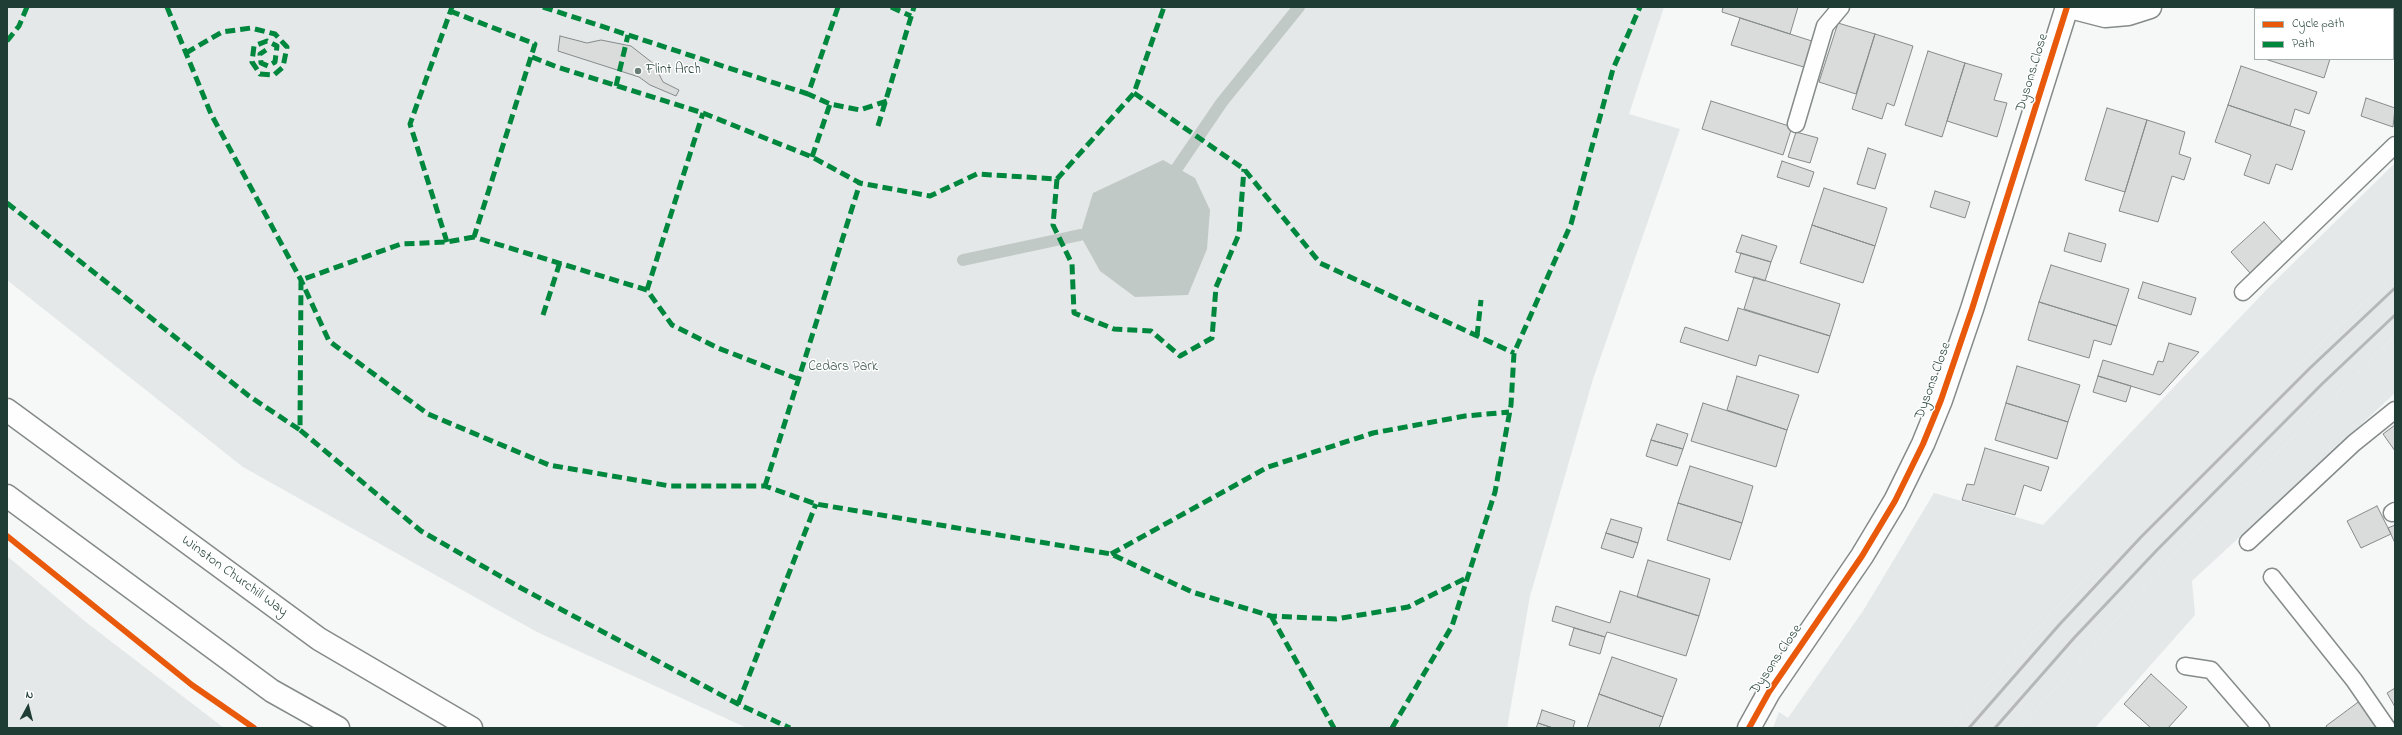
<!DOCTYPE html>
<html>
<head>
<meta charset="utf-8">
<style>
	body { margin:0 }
	#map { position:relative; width:2402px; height:735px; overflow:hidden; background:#f6f7f7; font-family:"Indie Flower",sans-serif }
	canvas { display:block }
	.frame { position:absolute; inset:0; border:8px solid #1f3d34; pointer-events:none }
	.legend { position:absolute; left:2254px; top:8px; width:140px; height:52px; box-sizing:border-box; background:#fff; border:1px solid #a5b1ae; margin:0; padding:5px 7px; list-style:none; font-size:12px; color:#1f3d34 }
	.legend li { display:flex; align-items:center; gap:8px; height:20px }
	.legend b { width:20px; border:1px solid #a5b1ae }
	.north { position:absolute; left:8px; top:687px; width:40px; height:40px; -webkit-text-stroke:3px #fff; paint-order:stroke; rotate:7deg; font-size:11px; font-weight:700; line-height:16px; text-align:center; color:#1f3d34 }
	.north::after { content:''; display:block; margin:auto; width:14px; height:18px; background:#1f3d34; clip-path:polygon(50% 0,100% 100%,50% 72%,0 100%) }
</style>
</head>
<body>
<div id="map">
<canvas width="2402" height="735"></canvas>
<div class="frame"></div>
<ul class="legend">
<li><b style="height:5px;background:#e8590c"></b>Cycle path</li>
<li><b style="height:5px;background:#00873e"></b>Path</li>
</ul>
<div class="north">N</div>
</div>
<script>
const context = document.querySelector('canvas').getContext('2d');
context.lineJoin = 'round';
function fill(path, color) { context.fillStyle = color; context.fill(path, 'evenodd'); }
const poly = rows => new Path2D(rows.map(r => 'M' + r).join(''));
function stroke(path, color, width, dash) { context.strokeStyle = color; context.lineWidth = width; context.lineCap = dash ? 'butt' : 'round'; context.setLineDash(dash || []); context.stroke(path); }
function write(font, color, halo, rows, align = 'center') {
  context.font = font + ' "Indie Flower",sans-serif'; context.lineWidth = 3; context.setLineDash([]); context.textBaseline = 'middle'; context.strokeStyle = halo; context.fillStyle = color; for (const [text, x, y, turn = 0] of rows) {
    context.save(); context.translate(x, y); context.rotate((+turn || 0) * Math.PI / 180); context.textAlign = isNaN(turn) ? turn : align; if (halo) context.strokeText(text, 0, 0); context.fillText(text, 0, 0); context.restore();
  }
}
const built = poly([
	[2395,268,2395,336,2172,557,2020,728,1950,728,2022,645,2099,563,2290,372,2389,279]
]);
const green = poly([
	[7,7,1664,7,1629,114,1680,129,1593,379,1530,596,1507,728,747,728,537,632,243,467,7,280],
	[2395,163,2395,268,2389,279,2290,372,2099,563,2022,645,1950,728,1773,728,1779,712,1788,718,1863,611,1934,493,2043,525,2269,287],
	[2395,336,2395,393,2192,581,2195,615,2095,728,2020,728,2172,557],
	[7,556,87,623,224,728,7,728]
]);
const water = poly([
	[1163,160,1195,178,1210,210,1207,249,1188,295,1135,297,1100,271,1080,235,1093,193]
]);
const stream = poly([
	[1177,168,1222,102,1299,7],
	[963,260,1080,235]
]);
const building = poly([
	[1723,7,1798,7,1790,34,1722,12,1723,7],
	[2282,7,2369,7,2368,9,2281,9,2282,7],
	[1740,18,1815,42,1807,68,1731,45,1740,18],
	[1838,23,1875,34,1856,94,1819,82,1838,23],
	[1875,34,1913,46,1894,106,1887,103,1882,119,1852,109,1875,34],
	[560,36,587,43,601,40,631,46,654,64,663,82,679,90,676,96,650,85,639,77,558,51,560,36],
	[1928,51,1965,63,1942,137,1905,125,1928,51],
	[2265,59,2330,59,2324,78,2265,59],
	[1965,63,2002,74,1994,100,2007,103,1997,137,1947,121,1965,63],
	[2241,66,2317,92,2309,114,2295,109,2290,126,2228,105,2241,66],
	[2366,98,2395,108,2393,127,2361,116,2366,98],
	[1711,101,1792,127,1783,155,1702,129,1711,101],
	[2228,105,2305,131,2292,170,2276,164,2269,184,2244,175,2251,155,2215,142,2228,105],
	[2107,108,2147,120,2125,192,2085,180,2107,108],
	[2147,120,2185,132,2179,154,2191,158,2184,180,2172,176,2158,222,2119,211,2147,120],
	[1796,132,1818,138,1810,163,1788,157,1796,132],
	[1868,148,1886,154,1875,189,1857,184,1868,148],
	[1782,161,1814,172,1809,187,1777,177,1782,161],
	[1824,188,1887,208,1875,246,1812,225,1824,188],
	[1935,191,1970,202,1965,218,1930,207,1935,191],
	[2264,222,2284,244,2250,273,2231,252,2264,222],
	[1812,225,1875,246,1863,283,1800,263,1812,225],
	[2069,233,2106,244,2101,262,2064,251,2069,233],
	[1742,235,1777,246,1771,262,1736,252,1742,235],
	[1741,253,1771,262,1765,281,1735,272,1741,253],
	[2051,265,2129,289,2117,326,2039,302,2051,265],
	[1754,277,1840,304,1830,336,1744,309,1754,277],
	[2143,282,2196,298,2191,315,2138,298,2143,282],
	[2039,302,2117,326,2111,345,2094,340,2089,358,2028,340,2039,302],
	[1738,308,1830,336,1818,373,1759,355,1756,366,1680,342,1685,327,1728,341,1738,308],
	[2169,343,2199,352,2160,395,2098,376,2103,360,2153,375,2158,361,2163,362,2169,343],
	[2017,366,2080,385,2068,422,2006,403,2017,366],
	[1737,376,1799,395,1787,430,1727,410,1737,376],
	[2098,376,2131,386,2126,402,2093,392,2098,376],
	[1703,403,1787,430,1776,467,1691,441,1703,403],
	[2006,403,2068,422,2057,459,1995,440,2006,403],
	[1657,424,1688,434,1683,449,1651,440,1657,424],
	[2395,425,2395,451,2383,434,2395,425],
	[1651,440,1683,449,1677,466,1646,456,1651,440],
	[1985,448,2049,467,2041,491,2024,485,2015,515,1962,500,1967,484,1974,485,1985,448],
	[1690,466,1753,486,1742,523,1678,503,1690,466],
	[1678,503,1742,523,1730,560,1667,540,1678,503],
	[2377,506,2391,534,2361,548,2347,521,2377,506],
	[1611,519,1642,528,1638,543,1606,533,1611,519],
	[2395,525,2395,543,2388,528,2395,525],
	[1606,533,1638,543,1633,558,1601,548,1606,533],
	[1648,560,1710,579,1699,616,1637,597,1648,560],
	[1620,591,1699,616,1686,656,1607,632,1605,637,1552,621,1556,606,1610,623,1620,591],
	[1574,628,1605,637,1600,654,1569,645,1574,628],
	[1612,657,1677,679,1663,717,1599,694,1612,657],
	[2151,674,2187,707,2168,728,2151,728,2124,704,2151,674],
	[2395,688,2395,707,2387,693,2395,688],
	[1599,694,1663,717,1659,728,1587,728,1599,694],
	[2361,700,2383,728,2327,728,2326,726,2361,700],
	[1542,710,1575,721,1573,728,1553,728,1538,723,1542,710],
	[1538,723,1553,728,1536,728,1538,723]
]);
const service = poly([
	[1796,124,1825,26,1841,7],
	[2243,292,2395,145],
	[2392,513,2395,511],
	[2248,542,2354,443,2395,410],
	[2272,577,2354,680,2387,728],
	[2185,666,2211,670,2261,728]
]);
const minor = poly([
	[2070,7,2105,16,2128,14,2150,7],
	[1749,728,1769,692,1862,556,1895,501,1923,444,1941,400,1972,309,2067,7]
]);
const primary = poly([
	[7,410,319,639,471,728],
	[7,496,272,691,338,728]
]);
const rail = poly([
	[1969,728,2059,625,2141,537,2310,368,2395,288],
	[1995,728,2074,638,2156,551,2322,384,2395,315]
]);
const quiet = poly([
	[167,7,211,114,301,280,329,341,428,414,549,465,670,486,765,486,816,504,1111,554,1192,592,1271,616,1336,619,1408,607,1468,577],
	[543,7,808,94],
	[838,7,808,94,830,104,860,110,887,101],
	[891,7,911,16],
	[450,11,535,44,474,237,647,290,672,325,718,348,798,379],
	[7,41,19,26,27,7],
	[186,53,222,32,251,28,275,34,287,47,283,67,274,75,260,74,252,62,254,46,267,41,277,46,275,62,268,66,261,63,260,54,266,50],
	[532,57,557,67,703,113,812,157,860,183,930,196,977,174,1057,179,1134,93,1164,7],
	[616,86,628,35],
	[1134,93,1244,169,1320,263,1514,353],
	[878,126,914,7],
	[812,157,830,104],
	[1057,179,1053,225,1072,264,1074,313,1114,329,1151,331,1180,356,1212,338,1216,287,1239,234,1244,169],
	[7,203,249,396,300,430],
	[474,237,447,242,401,244,301,280,300,430,421,531,521,588,738,704,790,728],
	[447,242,410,124,452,7],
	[647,290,703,113],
	[543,315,560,262],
	[1477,336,1481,300],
	[765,486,860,183],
	[1111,554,1268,467,1373,433,1465,416,1509,412],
	[1271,616,1334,728],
	[738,704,816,504],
	[1392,728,1452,626,1495,492,1511,405,1514,353,1571,224,1613,69,1640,7]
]);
const cycleway = poly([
	[7,536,192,685,254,728],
	[1749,728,1769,692,1862,556,1895,501,1923,444,1941,400,1972,309,2067,7]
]);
const markers = [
	[638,71,4,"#6a7e78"]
];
const poiNames = [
	["Flint Arch",646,71]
];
const streetNames = [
	["Dysons Close",2033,73,-73],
	["Dysons Close",1934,381,-70],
	["Winston Churchill Way",234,577,36],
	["Dysons Close",1777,660,-56]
];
const parkNames = [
	["Cedars Park",843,368]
];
fill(built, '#e5e8e8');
fill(green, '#e4e8e8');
fill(water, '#c1c9c6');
stroke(stream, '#c1c9c6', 12);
fill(building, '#dadcdc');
stroke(building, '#858b8a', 1);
stroke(service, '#858b8a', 19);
stroke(minor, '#858b8a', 25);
stroke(primary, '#858b8a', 25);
stroke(service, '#fefefe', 16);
stroke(minor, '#fefefe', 22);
stroke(primary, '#fefefe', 22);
stroke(rail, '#b5b8b7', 3);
stroke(quiet, '#00873e', 5, [10, 5]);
stroke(cycleway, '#e8590c', 6);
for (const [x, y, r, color] of markers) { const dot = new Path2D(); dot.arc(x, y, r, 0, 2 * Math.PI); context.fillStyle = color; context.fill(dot); stroke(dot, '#fff', 1.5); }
write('14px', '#1f3d34', '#fff', poiNames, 'left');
write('14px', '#1f3d34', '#fff', streetNames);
write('14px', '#445d55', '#fff', parkNames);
</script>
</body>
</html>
